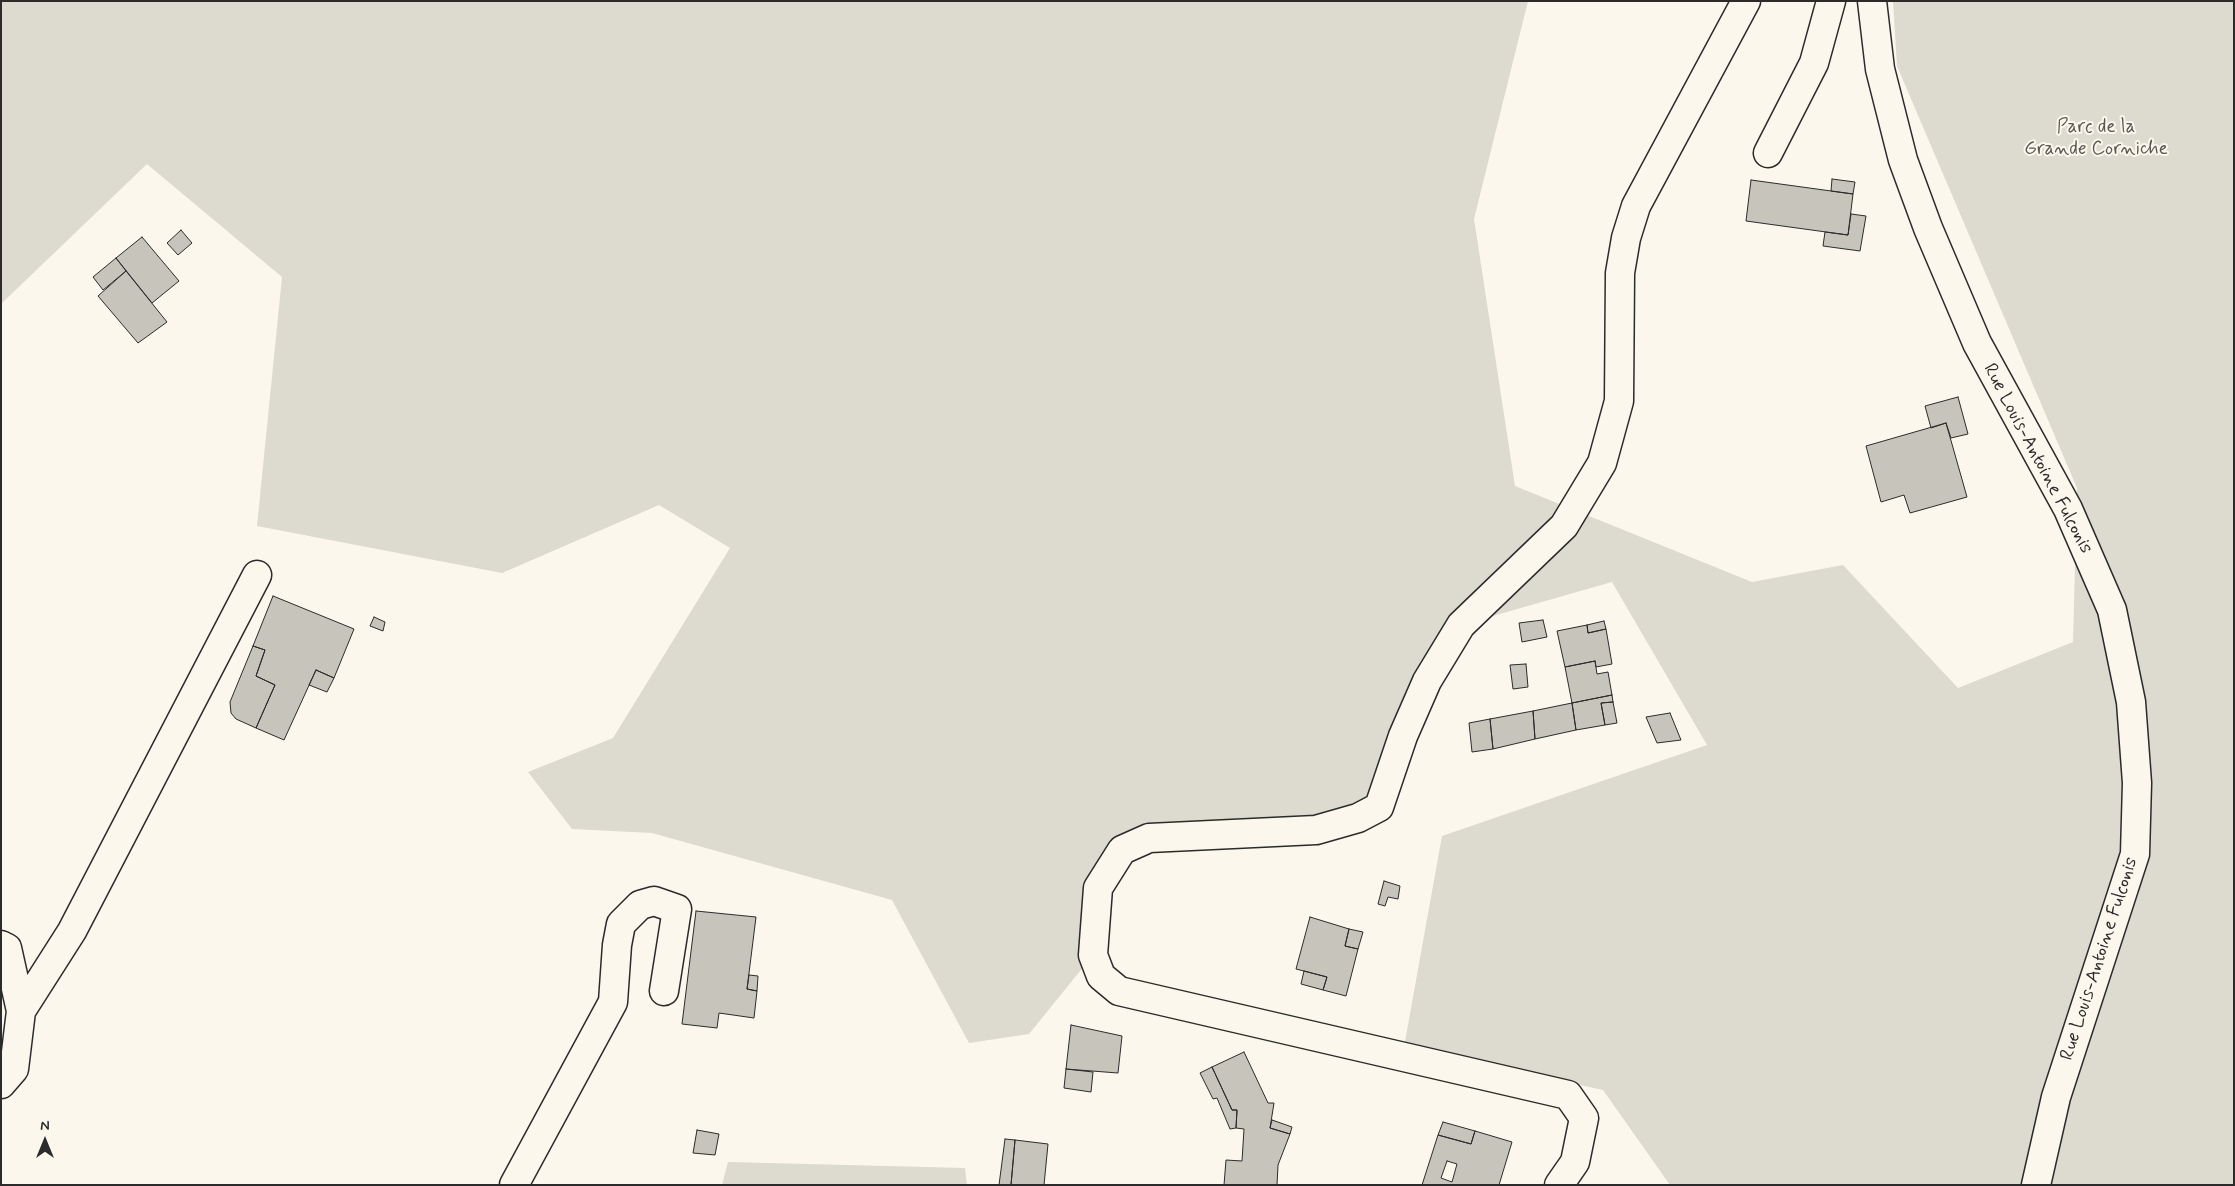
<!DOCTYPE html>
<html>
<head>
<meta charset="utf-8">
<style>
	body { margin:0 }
	#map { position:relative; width:2235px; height:1186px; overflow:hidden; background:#fbf7ec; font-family:Mynerve,sans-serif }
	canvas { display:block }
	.frame { position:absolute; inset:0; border:2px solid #2b2b2b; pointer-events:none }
	.north { position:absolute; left:20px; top:1116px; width:50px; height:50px; -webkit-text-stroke:4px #fbf7ec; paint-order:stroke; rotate:0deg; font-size:14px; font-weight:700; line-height:20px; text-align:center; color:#2b2b2b }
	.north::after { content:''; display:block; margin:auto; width:18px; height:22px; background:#2b2b2b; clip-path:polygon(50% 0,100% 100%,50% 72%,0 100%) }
</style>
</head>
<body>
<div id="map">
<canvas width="2235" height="1186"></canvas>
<div class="frame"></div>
<div class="north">N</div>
</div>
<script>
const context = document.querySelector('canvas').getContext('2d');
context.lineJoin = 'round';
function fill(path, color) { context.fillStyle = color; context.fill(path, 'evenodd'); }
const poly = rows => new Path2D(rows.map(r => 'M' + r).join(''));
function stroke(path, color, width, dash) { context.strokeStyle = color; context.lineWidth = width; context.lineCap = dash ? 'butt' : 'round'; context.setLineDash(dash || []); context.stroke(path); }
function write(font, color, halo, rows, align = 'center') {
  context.font = font + ' Mynerve,sans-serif'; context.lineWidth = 4; context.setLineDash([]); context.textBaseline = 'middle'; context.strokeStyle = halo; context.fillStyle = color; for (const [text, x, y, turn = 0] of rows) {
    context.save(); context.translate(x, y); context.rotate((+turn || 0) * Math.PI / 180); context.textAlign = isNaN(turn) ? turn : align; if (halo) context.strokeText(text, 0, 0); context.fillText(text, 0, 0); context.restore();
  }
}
const green = poly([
	[1,1,1528,1,1474,219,1515,486,1752,582,1843,565,1958,688,2073,642,2077,488,1897,66,1893,1,2234,1,2234,1185,1670,1185,1603,1090,1404,1047,1442,836,1707,745,1612,582,1461,625,1379,807,1122,850,1093,955,1029,1034,969,1043,892,900,652,833,572,829,528,772,613,738,730,548,659,505,502,573,257,526,282,277,147,164,1,304],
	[728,1162,965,1168,967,1185,722,1185]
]);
const building = poly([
	[1832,179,1855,182,1853,194,1831,191,1832,179],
	[1751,180,1853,194,1848,235,1746,221,1751,180],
	[1851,214,1866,216,1860,251,1823,246,1825,232,1848,235,1851,214],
	[181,230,192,243,178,255,167,243,181,230],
	[142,237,179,281,152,303,116,258,142,237],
	[116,258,126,271,103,290,93,277,116,258],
	[126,271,167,322,138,343,98,296,126,271],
	[1958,397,1968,434,1951,438,1946,423,1931,428,1925,406,1958,397],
	[1946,423,1967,497,1910,513,1904,495,1881,502,1866,446,1946,423],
	[273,596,354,629,334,678,316,670,284,740,256,728,275,685,256,676,265,650,253,646,273,596],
	[374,617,385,622,383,631,370,626,374,617],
	[1543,620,1547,637,1522,642,1519,623,1543,620],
	[1604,621,1606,629,1588,633,1587,625,1604,621],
	[1587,625,1588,633,1606,629,1612,664,1596,667,1595,661,1565,667,1557,631,1587,625],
	[253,646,265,650,256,676,275,685,256,728,236,719,231,713,230,702,253,646],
	[1595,661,1597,674,1608,672,1612,695,1572,703,1565,667,1595,661],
	[1526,664,1528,687,1513,689,1510,665,1526,664],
	[316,670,334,678,327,692,309,685,316,670],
	[1612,695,1613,702,1601,703,1605,725,1576,730,1572,703,1612,695],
	[1613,702,1617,723,1605,725,1601,703,1613,702],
	[1572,703,1576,730,1535,739,1533,711,1572,703],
	[1533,711,1535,739,1493,749,1490,719,1533,711],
	[1670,713,1681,740,1657,743,1646,717,1670,713],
	[1490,719,1493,749,1472,752,1469,723,1490,719],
	[1384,881,1400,886,1398,899,1388,897,1385,906,1378,904,1384,881],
	[696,911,756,917,747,989,757,991,754,1018,719,1013,717,1028,682,1024,696,911],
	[1310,917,1349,929,1345,946,1358,949,1346,996,1323,990,1327,977,1296,969,1310,917],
	[1349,929,1363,932,1358,949,1345,946,1349,929],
	[1304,971,1327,977,1323,990,1301,984,1304,971],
	[749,975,758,976,757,991,747,989,749,975],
	[1071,1025,1122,1036,1118,1073,1066,1069,1071,1025],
	[1244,1052,1268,1103,1274,1103,1270,1128,1290,1134,1278,1165,1277,1185,1224,1185,1226,1160,1242,1161,1244,1129,1236,1128,1237,1110,1232,1110,1212,1067,1244,1052],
	[1212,1067,1232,1110,1237,1110,1236,1128,1230,1129,1217,1098,1213,1099,1200,1073,1212,1067],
	[1066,1069,1093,1072,1091,1092,1064,1088,1066,1069],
	[1272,1120,1292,1127,1290,1134,1270,1128,1272,1120],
	[1443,1122,1475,1131,1471,1144,1438,1135,1443,1122],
	[697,1130,719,1134,715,1155,693,1153,697,1130],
	[1475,1131,1512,1142,1499,1185,1422,1185,1438,1135,1471,1144,1475,1131],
	[1447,1161,1457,1164,1452,1182,1441,1178,1447,1161],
	[1005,1139,1015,1140,1011,1185,999,1185,1005,1139],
	[1015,1140,1048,1144,1044,1185,1011,1185,1015,1140]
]);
const minor = poly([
	[1872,1,1880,69,1903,160,1928,228,1977,343,2068,509,2112,610,2131,702,2137,783,2135,854,2056,1097,2036,1185],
	[1768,153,1814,63,1831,1],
	[1,945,7,948,21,1011,14,1069,1,1084],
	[21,1011,72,931,257,575],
	[514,1185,613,1002,617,945,621,924,640,905,654,901,677,909,664,991],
	[1559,1185,1575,1162,1584,1118,1568,1095,1119,991,1101,976,1093,955,1098,888,1122,850,1149,838,1316,830,1358,818,1379,807,1403,736,1427,681,1461,625,1564,526,1602,463,1619,401,1620,273,1626,238,1636,206,1746,1]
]);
const parkNames = [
	["Parc de la",2096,128],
	["Grande Corniche",2096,150]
];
const streetNames = [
	["Rue Louis-Antoine Fulconis",2037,459,62],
	["Rue Louis-Antoine Fulconis",2100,959,-72]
];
fill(green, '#dddad0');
fill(building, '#c7c4bc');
stroke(building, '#2b2b2b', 1);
stroke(minor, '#2b2b2b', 31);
stroke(minor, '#fbf7ec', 28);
write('19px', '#585754', '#fbf7ec', parkNames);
write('19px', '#2b2b2b', '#fbf7ec', streetNames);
</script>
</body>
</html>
